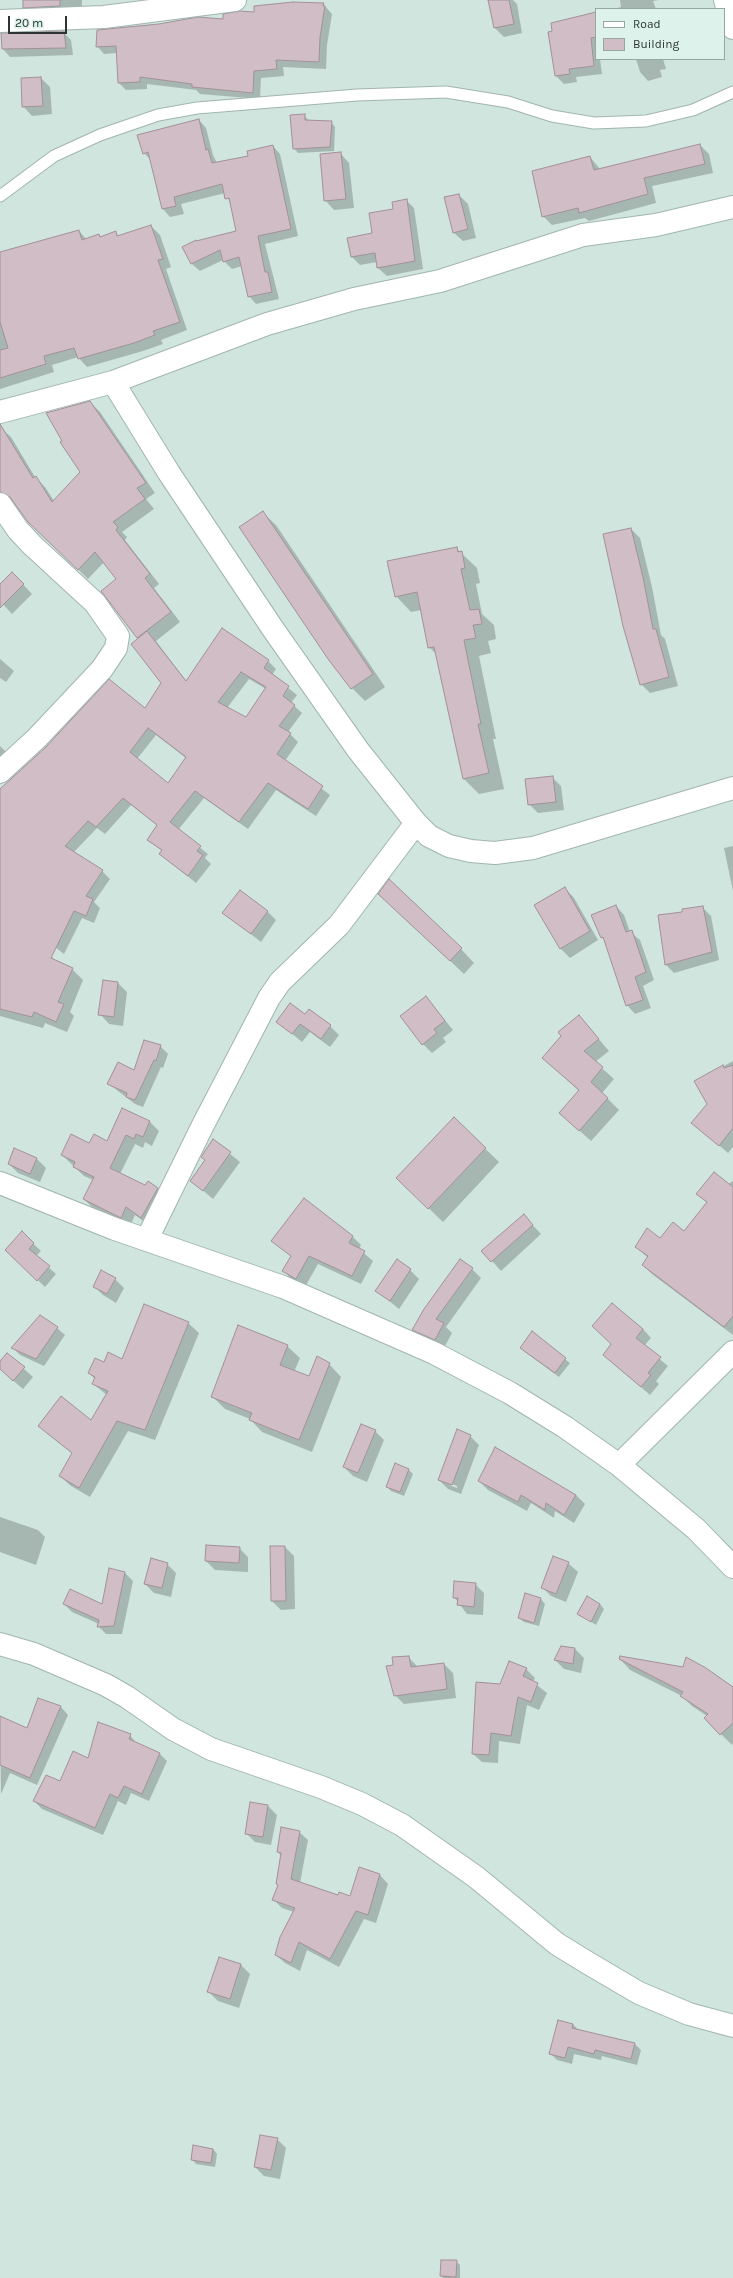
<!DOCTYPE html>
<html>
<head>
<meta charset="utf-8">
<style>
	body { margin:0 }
	#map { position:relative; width:733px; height:2278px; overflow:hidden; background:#d0e5de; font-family:Karla,sans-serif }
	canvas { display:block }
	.legend { position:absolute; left:595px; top:8px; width:130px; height:52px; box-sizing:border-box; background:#ddf2eb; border:1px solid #96a6a1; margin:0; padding:5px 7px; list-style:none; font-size:12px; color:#2c3432 }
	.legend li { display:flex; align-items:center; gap:8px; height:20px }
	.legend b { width:20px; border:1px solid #96a6a1 }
	.scale { position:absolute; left:8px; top:16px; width:59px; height:18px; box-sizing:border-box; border:2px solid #2c3432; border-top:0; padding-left:5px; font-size:12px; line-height:14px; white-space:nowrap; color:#2c3432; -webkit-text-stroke:3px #ddf2eb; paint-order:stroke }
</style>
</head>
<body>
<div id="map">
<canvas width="733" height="2278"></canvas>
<ul class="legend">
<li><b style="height:5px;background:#fff"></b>Road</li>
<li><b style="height:11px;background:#d0bdc6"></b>Building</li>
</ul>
<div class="scale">20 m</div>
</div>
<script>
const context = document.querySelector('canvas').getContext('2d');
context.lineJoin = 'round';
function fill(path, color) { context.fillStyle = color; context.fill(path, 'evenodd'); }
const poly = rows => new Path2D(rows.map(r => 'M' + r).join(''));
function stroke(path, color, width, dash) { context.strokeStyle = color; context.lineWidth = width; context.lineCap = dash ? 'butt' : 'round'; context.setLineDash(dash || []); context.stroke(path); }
const shadow = poly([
	[24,0,82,0,82,14,33,16,24,7],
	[489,0,513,0,517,4,522,33,504,37,495,28],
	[620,0,659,0,653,1,656,9,613,9,621,7],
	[323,4,332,14,327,45,326,69,283,67,284,76,261,78,260,99,200,94,196,90,147,84,147,89,126,90,119,83,117,53,104,54,97,46,98,31,149,25,248,27],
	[596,13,596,59,600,59,602,74,576,77,577,82,564,84,556,76,549,33],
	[63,32,71,40,73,55,10,57,3,49],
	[636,59,663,59,666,69,660,70,662,77,648,81,640,72],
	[41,78,50,87,52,114,32,116,23,106],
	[304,115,309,121,331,122,335,127,334,151,298,153,294,148],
	[199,120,206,128,213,155,217,163,250,157,273,146,280,154,298,236,265,244,279,299,256,304,249,296,242,266,232,269,223,260,200,271,192,264,184,247,237,232,230,202,225,193,181,204,184,214,170,217,163,209,151,160,144,153],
	[700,145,709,154,713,173,652,186,656,203,589,221,585,218,552,225,543,216,590,157,600,169],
	[340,153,349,163,354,208,334,210,325,200],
	[459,195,468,204,476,238,463,241,453,232],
	[406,200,414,208,423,269,387,276,378,268,377,262,360,265,352,257,348,238,373,234],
	[151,226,160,235,171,267,166,269,187,330,161,340,163,344,143,351,87,367,78,357,52,365,54,372,0,389,0,253,79,231,87,240,99,235,102,238,116,233,120,237],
	[90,402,100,412,155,493,146,499,154,509,122,532,127,537,125,540,159,584,154,588,180,622,156,641,187,682,268,661,276,669,272,675,297,695,291,703,302,713,288,732,298,742,285,761,330,795,316,816,276,790,248,829,204,798,178,830,208,854,205,858,211,864,196,883,160,854,162,851,148,840,158,826,131,805,105,834,97,828,74,852,102,871,110,879,94,902,100,908,94,923,82,918,64,954,0,905,0,791,145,709,162,683,139,639,102,591,118,579,104,562,88,579,39,532,15,502,9,501,0,492,0,427,11,437,35,477,45,487,54,501,81,472],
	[249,679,266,689,247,718,227,708],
	[156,735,186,758,168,784,137,759],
	[263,513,276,525,385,687,365,701,352,688,329,658],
	[631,529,640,538,652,587,661,635,665,639,678,686,650,693,641,684],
	[456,548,477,568,480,583,476,584,482,614,494,625,496,639,488,641,491,653,479,656,496,739,493,739,504,789,479,794,463,778,437,655,429,647,421,610,411,612,396,596],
	[12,573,32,594,12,614,0,601,0,585],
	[0,659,14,671,6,682,0,678],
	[0,746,6,752,0,759],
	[552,777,561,786,564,810,538,813,529,804],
	[733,846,733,891,724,848],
	[565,888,574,898,598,940,570,958,561,949,535,905],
	[616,906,624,915,630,932,640,940,654,980,643,986,651,1008,635,1014,627,1005,605,940,602,938],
	[393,907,461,949,474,963,464,974],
	[703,908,711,916,719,960,674,973,666,965],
	[267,911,276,920,261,942,224,913],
	[0,933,52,957,57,962,72,969,83,980,70,1012,74,1016,67,1032,45,1023,43,1028,0,1016],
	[118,983,127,992,123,1026,109,1024,100,1014],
	[426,997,453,1030,443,1038,446,1042,432,1053,423,1044],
	[305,1016,330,1026,339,1035,330,1047,310,1032,302,1042,278,1022],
	[579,1016,609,1051,595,1062,614,1079,602,1093,619,1110,591,1141,572,1124,579,1091,544,1058],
	[160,1046,168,1054,163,1068,161,1067,143,1107,135,1104,109,1084,135,1071],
	[733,1061,733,1147,728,1153,693,1123,708,1104,696,1081],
	[122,1110,150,1122,159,1131,152,1146,145,1142,143,1148,135,1144,120,1174,146,1186,157,1189,166,1198,150,1226,135,1215,130,1226,93,1208,84,1199,93,1180,84,1176,62,1155,90,1144,108,1142],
	[454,1119,499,1162,443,1222,411,1191],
	[213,1140,240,1162,213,1199,192,1181,206,1161],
	[37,1159,46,1168,40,1182,18,1173,9,1164],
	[732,1181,733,1182,733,1335,652,1274,643,1265,648,1258,636,1247,685,1232,707,1203,698,1194,728,1185],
	[523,1215,541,1234,501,1271,483,1251],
	[22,1233,41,1251,36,1256,56,1274,45,1287,14,1257],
	[352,1236,361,1245,359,1249,373,1261,361,1284,318,1264,305,1287,292,1280,284,1271,292,1257,273,1240],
	[472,1269,481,1278,446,1327,452,1333,444,1348,423,1339,414,1330],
	[410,1270,419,1279,399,1309,377,1291],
	[115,1279,124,1288,116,1303,103,1295,94,1286],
	[188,1323,199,1333,155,1440,128,1431,90,1497,71,1486,60,1476,73,1454,39,1426,92,1421,107,1395,93,1384,95,1379,89,1373,104,1363,122,1361],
	[57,1328,65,1335,44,1366,20,1355,13,1348],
	[643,1329,651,1338,644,1346,668,1366,656,1381,659,1384,650,1395,604,1355],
	[532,1333,570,1363,559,1377,525,1352],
	[287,1346,300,1358,294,1372,309,1377,329,1364,341,1377,312,1452,262,1432,250,1419,225,1409,212,1396],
	[7,1354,33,1377,23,1389,0,1369,0,1362],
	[375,1431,384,1440,367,1482,353,1476,344,1467],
	[470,1436,479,1445,461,1494,448,1489,439,1480],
	[449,1483,457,1486,457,1488,449,1485],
	[408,1469,413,1474,404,1496,391,1491,387,1487],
	[479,1481,576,1495,585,1504,574,1523,555,1511,554,1518,531,1503,527,1511,488,1490],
	[0,1517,38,1530,45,1537,36,1565,0,1552],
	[285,1547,294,1556,295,1609,281,1610,272,1601],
	[239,1548,248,1557,248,1572,215,1570,206,1561],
	[568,1563,578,1572,566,1602,551,1596,542,1587],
	[167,1564,176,1573,171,1597,154,1593,145,1584],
	[125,1573,133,1581,122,1634,106,1634,98,1626,99,1624,72,1612,64,1604,103,1606],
	[475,1584,484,1593,483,1615,467,1614,454,1597],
	[526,1595,541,1599,545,1604,539,1626,524,1622,519,1618],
	[600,1604,604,1609,596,1625,579,1614],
	[562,1647,575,1649,584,1658,581,1673,564,1669,555,1660],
	[408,1657,418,1667,444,1664,453,1673,456,1698,404,1704,395,1695,395,1666],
	[620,1659,733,1686,733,1743,732,1745,705,1718,707,1716,692,1706,682,1696,630,1670],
	[526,1669,535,1678,533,1682,547,1693,539,1710,527,1705,520,1744,499,1741,498,1763,482,1762,473,1754,501,1685],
	[38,1699,61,1707,68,1715,37,1785,10,1773,1,1794,0,1717,27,1730],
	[130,1735,137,1744,159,1753,167,1761,149,1801,131,1793,126,1805,118,1801,103,1835,42,1809,34,1801,61,1783,88,1759],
	[268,1806,277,1815,271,1845,255,1842,246,1833],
	[299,1832,308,1840,300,1883,339,1896,351,1897,360,1869,380,1875,388,1884,376,1923,364,1919,339,1967,307,1950,300,1971,285,1963,276,1955,294,1912,282,1908,273,1899,279,1886,277,1884,281,1856,278,1852],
	[241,1965,250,1974,239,2008,218,2001,209,1992],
	[573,2024,579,2031,634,2043,641,2050,637,2065,602,2056,601,2060,574,2054,572,2064,557,2060,551,2054],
	[277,2139,286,2148,280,2179,264,2176,255,2167],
	[194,2146,213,2149,217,2154,215,2167,196,2164,192,2159],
	[456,2261,460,2265,460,2278,443,2278,441,2276]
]);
const building = poly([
	[23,0,60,0,60,6,23,8,23,0],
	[488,0,509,0,514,24,494,28,488,0],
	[293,2,324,3,323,6,325,6,320,37,319,62,276,60,277,69,254,71,253,93,192,87,192,84,140,77,140,82,118,83,116,46,96,47,97,30,159,24,198,17,223,19,223,14,240,11,254,12,254,6,293,2],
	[596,12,596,37,591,38,594,66,569,69,570,74,555,76,548,32,552,31,551,23,596,12],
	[64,31,66,48,2,49,1,33,64,31],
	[41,77,43,106,22,107,21,78,41,77],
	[305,114,305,120,332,121,330,147,293,149,290,115,305,114],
	[199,119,206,150,208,149,212,163,248,156,247,151,273,145,291,229,258,236,265,272,268,272,272,292,248,297,239,257,223,262,220,250,191,264,182,247,196,240,196,241,236,231,229,198,225,199,222,184,174,197,176,206,162,209,148,152,143,154,137,135,199,119],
	[700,144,705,164,644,178,648,194,579,213,578,208,542,217,532,171,590,156,594,170,700,144],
	[341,152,346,199,324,201,320,154,341,152],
	[459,194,468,229,453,233,444,197,459,194],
	[407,199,415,261,377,268,375,253,351,257,347,238,372,233,369,213,393,209,392,202,407,199],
	[151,225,163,259,158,260,180,322,153,331,155,335,134,343,78,359,74,348,44,356,46,364,0,378,0,350,8,348,0,322,0,252,79,230,82,240,99,234,100,237,116,231,117,236,151,225],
	[90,401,146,483,137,488,145,499,113,522,118,527,116,530,150,574,145,578,171,612,137,638,101,591,116,579,95,552,78,570,28,522,10,497,0,492,0,424,33,478,36,476,52,502,80,472,60,442,62,441,46,413,90,401],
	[263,511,373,674,351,689,328,659,239,527,263,511],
	[631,528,643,577,653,629,656,629,669,677,640,685,623,626,603,534,631,528],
	[457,547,458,552,462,551,465,568,461,569,470,610,479,609,482,624,473,625,476,638,464,640,481,724,478,724,489,773,463,779,434,647,428,648,417,592,395,597,387,561,457,547],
	[12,572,24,584,0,608,0,584,12,572],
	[222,628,269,660,264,668,289,686,283,696,295,705,279,726,291,733,277,754,323,786,308,809,268,783,239,822,195,791,170,822,201,846,197,851,203,855,188,876,159,854,162,850,147,840,157,825,123,798,96,827,88,821,65,846,103,870,86,896,93,899,86,916,74,911,51,958,73,968,58,1002,64,1004,56,1022,34,1012,32,1017,0,1009,0,789,46,747,109,679,145,708,161,683,131,644,147,631,186,681,222,628],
	[241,672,266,687,246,717,218,702,241,672],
	[148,728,186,757,168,783,130,752,148,728],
	[553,776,556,802,528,805,525,779,553,776],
	[389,879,462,948,450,961,378,894,389,879],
	[565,887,590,931,560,949,534,905,565,887],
	[240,890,268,911,251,934,222,913,240,890],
	[616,905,626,932,632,930,646,972,635,977,643,1000,626,1006,603,937,601,938,591,915,616,905],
	[703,906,712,952,665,965,658,915,682,912,682,909,703,906],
	[103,980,118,982,114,1017,98,1015,103,980],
	[426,996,445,1021,434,1029,437,1033,422,1045,400,1016,426,996],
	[290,1003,305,1014,309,1009,331,1025,321,1039,300,1024,292,1034,276,1022,290,1003],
	[579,1015,599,1039,584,1051,603,1067,591,1082,608,1098,579,1131,559,1113,579,1090,542,1058,561,1036,558,1032,579,1015],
	[144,1040,161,1045,156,1061,154,1060,135,1100,126,1097,127,1093,107,1084,118,1062,134,1070,144,1040],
	[723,1065,724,1068,733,1065,733,1128,719,1146,691,1123,707,1104,694,1081,723,1065],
	[122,1108,150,1121,143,1137,136,1134,134,1139,126,1135,110,1168,145,1185,148,1181,158,1188,141,1218,126,1207,121,1218,83,1199,94,1177,73,1167,75,1162,61,1155,71,1134,89,1143,94,1134,107,1141,122,1108],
	[454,1117,486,1148,428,1209,396,1178,454,1117],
	[213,1139,231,1152,203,1191,190,1181,205,1160,201,1157,213,1139],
	[14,1148,37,1158,30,1174,8,1164,14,1148],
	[714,1172,733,1187,733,1316,724,1327,642,1265,648,1256,635,1247,647,1228,660,1238,673,1222,684,1231,707,1202,696,1194,714,1172],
	[304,1198,353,1236,349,1243,365,1251,352,1276,309,1256,296,1279,282,1271,291,1256,271,1241,304,1198],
	[524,1214,533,1225,491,1262,481,1251,524,1214],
	[22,1231,34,1243,29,1249,50,1266,37,1281,5,1250,22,1231],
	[397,1259,411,1269,390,1301,375,1291,397,1259],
	[460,1259,473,1268,436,1319,444,1323,435,1340,412,1330,424,1309,460,1259],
	[101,1270,116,1278,107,1294,93,1287,101,1270],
	[612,1303,643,1329,636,1338,661,1357,648,1373,651,1375,641,1387,603,1355,611,1344,592,1326,612,1303],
	[144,1304,189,1322,145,1430,117,1421,79,1488,59,1476,72,1453,38,1426,61,1396,91,1420,108,1391,92,1384,95,1377,88,1373,95,1358,104,1362,108,1352,122,1359,144,1304],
	[40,1315,58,1327,36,1359,11,1348,40,1315],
	[238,1325,288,1345,280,1365,309,1376,317,1356,330,1363,299,1440,249,1420,252,1413,211,1397,238,1325],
	[532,1331,566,1358,555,1373,520,1348,532,1331],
	[7,1353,25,1367,13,1381,0,1369,0,1361,7,1353],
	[361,1424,376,1430,358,1473,343,1467,361,1424],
	[457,1429,471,1435,452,1485,438,1480,457,1429],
	[495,1447,576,1495,564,1515,546,1503,545,1510,521,1495,518,1502,478,1481,495,1447],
	[395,1463,409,1469,400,1492,386,1487,395,1463],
	[206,1545,240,1547,239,1563,205,1561,206,1545],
	[270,1546,285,1546,286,1601,271,1601,270,1546],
	[553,1556,569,1562,556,1594,541,1588,553,1556],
	[151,1558,168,1563,162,1588,144,1584,151,1558],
	[109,1568,125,1572,114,1626,97,1627,99,1620,63,1604,70,1589,102,1604,109,1568],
	[454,1581,476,1583,474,1607,457,1605,458,1598,453,1598,454,1581],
	[525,1593,541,1598,534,1623,518,1618,525,1593],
	[587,1596,600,1604,591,1622,577,1614,587,1596],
	[561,1646,575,1648,573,1664,554,1660,561,1646],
	[409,1656,411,1667,444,1663,447,1689,394,1696,386,1666,393,1665,392,1657,409,1656],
	[620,1656,683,1667,686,1657,706,1668,733,1687,733,1723,720,1735,704,1718,708,1714,680,1696,683,1692,619,1659,620,1656],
	[509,1661,527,1668,523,1676,538,1683,531,1702,518,1697,511,1736,491,1733,489,1755,472,1754,476,1682,500,1684,509,1661],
	[38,1698,61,1706,30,1778,0,1765,0,1716,27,1728,38,1698],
	[98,1722,131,1734,129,1739,160,1753,142,1794,124,1786,118,1798,110,1794,95,1828,33,1801,46,1775,60,1781,73,1751,88,1758,98,1722],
	[250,1802,268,1805,263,1837,245,1834,250,1802],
	[281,1827,300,1831,291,1879,338,1895,339,1892,350,1896,359,1867,380,1874,368,1915,356,1911,330,1959,299,1942,291,1963,275,1955,280,1937,295,1908,272,1900,278,1885,276,1884,281,1853,277,1852,281,1827],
	[219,1957,241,1964,230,1999,207,1992,219,1957],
	[558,2020,573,2024,572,2028,635,2043,631,2059,595,2050,594,2054,568,2047,565,2058,549,2054,558,2020],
	[260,2135,278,2138,271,2170,254,2167,260,2135],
	[193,2145,213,2149,211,2163,191,2160,193,2145],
	[441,2260,457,2260,456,2277,440,2276,441,2260]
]);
const lane = poly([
	[0,196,54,156,100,135,158,115,197,108,357,95,446,92,508,102,552,116,594,123,646,121,693,110,733,92]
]);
const street = poly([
	[725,0,733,28],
	[0,21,104,17,235,0],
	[113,382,169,473,273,629,358,750,416,823,429,836,449,846,471,851,495,853,533,848,733,788],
	[0,412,113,382,267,324,354,299,440,281,583,235,656,225,733,207],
	[0,504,18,530,32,545,95,603,118,636,116,648,102,669,37,738,0,772],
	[0,1183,115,1229,283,1287,434,1353,510,1393,565,1427,619,1465,696,1529,733,1567],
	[147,1239,203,1125,269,998,280,982,339,925,416,823],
	[619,1465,733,1352],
	[0,1644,34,1654,106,1685,127,1697,173,1729,211,1749,321,1787,362,1804,402,1825,476,1877,557,1944,588,1963,639,1993,689,2014,733,2026]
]);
fill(shadow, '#0003');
fill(building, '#d0bdc6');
stroke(building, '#a29098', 1);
stroke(lane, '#a1b5af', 13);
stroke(street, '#a1b5af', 24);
stroke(lane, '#fff', 11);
stroke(street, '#fff', 22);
</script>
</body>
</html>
